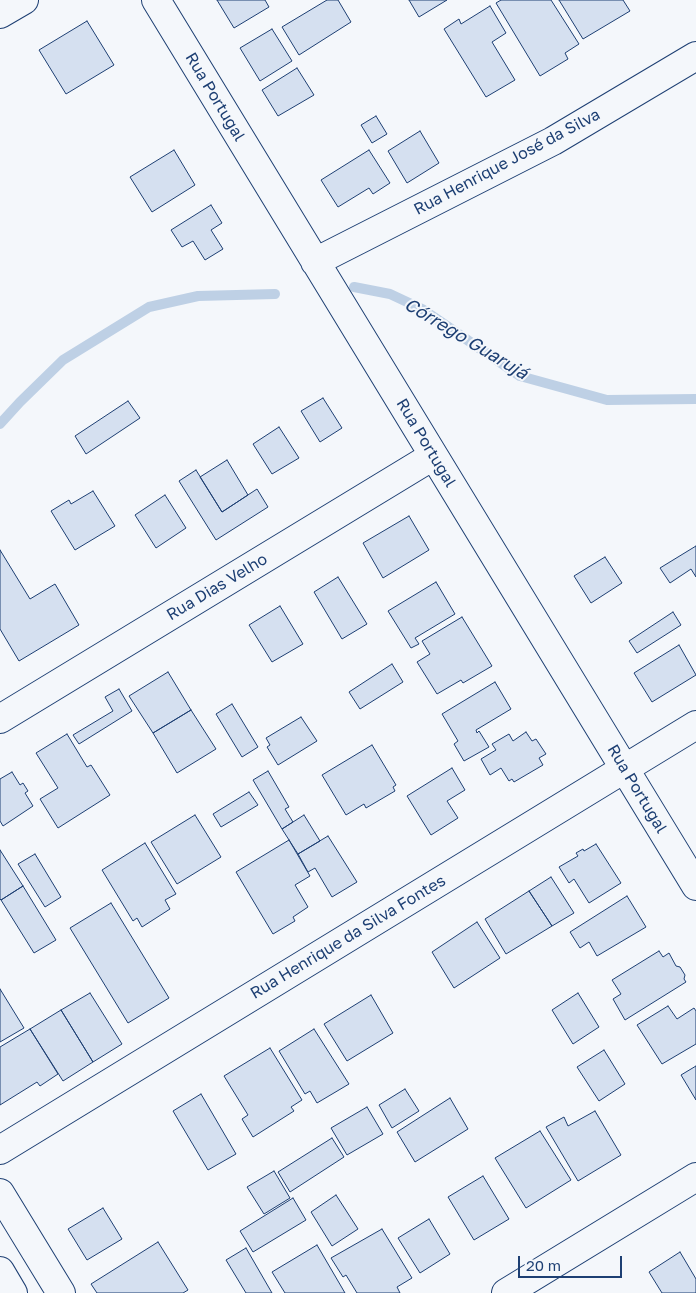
<!DOCTYPE html>
<html>
<head>
<meta charset="utf-8">
<style>
	body { margin:0 }
	#map { position:relative; width:696px; height:1293px; overflow:hidden; background:#f4f7fb; font-family:"Golos Text",sans-serif }
	canvas { display:block }
	.scale { position:absolute; left:518px; top:1256px; width:104px; height:22px; box-sizing:border-box; border:2px solid #1d3f73; border-top:0; padding-left:6px; font-size:15px; line-height:18px; white-space:nowrap; color:#1d3f73; -webkit-text-stroke:4px #f4f7fb; paint-order:stroke }
</style>
</head>
<body>
<div id="map">
<canvas width="696" height="1293"></canvas>
<div class="scale">20 m</div>
</div>
<script>
const context = document.querySelector('canvas').getContext('2d');
context.lineJoin = 'round';
const poly = rows => new Path2D(rows.map(r => 'M' + r).join(''));
function stroke(path, color, width, dash) { context.strokeStyle = color; context.lineWidth = width; context.lineCap = dash ? 'butt' : 'round'; context.setLineDash(dash || []); context.stroke(path); }
function fill(path, color) { context.fillStyle = color; context.fill(path, 'evenodd'); }
function write(font, color, halo, rows, align = 'center') {
  context.font = font + ' "Golos Text",sans-serif'; context.lineWidth = 4; context.setLineDash([]); context.textBaseline = 'middle'; context.strokeStyle = halo; context.fillStyle = color; for (const [text, x, y, turn = 0] of rows) {
    context.save(); context.translate(x, y); context.rotate((+turn || 0) * Math.PI / 180); context.textAlign = isNaN(turn) ? turn : align; if (halo) context.strokeText(text, 0, 0); context.fillText(text, 0, 0); context.restore();
  }
}
const stream = poly([
	[354,287,390,294,422,309,520,376,607,400,696,399],
	[0,424,20,402,63,360,149,307,198,296,275,294]
]);
const building = poly([
	[217,0,265,0,269,7,234,28,217,0],
	[327,0,338,0,351,22,299,55,282,27,327,0],
	[409,0,447,0,419,17,409,0],
	[501,0,551,0,579,44,565,53,568,59,540,76,496,3,501,0],
	[559,0,623,0,630,11,583,39,559,0],
	[490,6,506,33,492,42,515,80,486,97,444,29,459,19,461,24,490,6],
	[87,21,114,65,66,94,39,50,87,21],
	[272,29,292,61,260,81,240,48,272,29],
	[297,68,314,95,278,116,262,90,297,68],
	[376,116,387,134,372,143,361,125,376,116],
	[420,131,439,163,407,183,388,151,420,131],
	[174,150,195,185,152,212,130,177,174,150],
	[369,150,390,183,373,194,369,188,338,207,321,180,369,150],
	[211,205,222,223,211,230,223,249,205,260,193,241,182,247,171,230,211,205],
	[323,398,342,428,320,442,301,411,323,398],
	[128,401,140,418,86,454,75,436,128,401],
	[279,427,299,458,272,474,253,444,279,427],
	[227,460,248,495,222,512,200,477,227,460],
	[196,470,222,512,257,489,268,507,216,540,179,481,196,470],
	[93,491,115,526,75,550,51,511,69,500,71,504,93,491],
	[165,495,186,528,156,548,135,515,165,495],
	[409,516,429,550,383,578,363,543,409,516],
	[696,546,696,577,691,569,670,583,660,568,696,546],
	[0,550,30,599,55,584,79,625,19,661,0,629,0,550],
	[605,557,622,583,591,603,574,576,605,557],
	[338,577,367,624,342,639,314,592,338,577],
	[436,582,455,614,415,638,419,644,411,648,388,611,436,582],
	[280,606,303,644,272,662,249,625,280,606],
	[673,612,681,625,637,653,629,641,673,612],
	[462,617,492,666,463,683,461,680,437,694,417,662,430,654,422,641,462,617],
	[679,645,696,675,652,702,634,673,679,645],
	[392,664,403,682,360,709,349,692,392,664],
	[168,672,191,710,153,733,129,696,168,672],
	[495,682,511,709,476,730,477,733,479,731,489,747,464,761,454,744,458,741,442,714,495,682],
	[119,689,132,711,79,744,73,735,113,711,105,697,119,689],
	[232,704,258,747,242,757,216,714,232,704],
	[191,710,216,749,177,773,153,733,191,710],
	[301,717,317,741,278,765,267,747,270,745,266,738,301,717],
	[526,732,532,741,536,739,546,754,539,758,543,765,514,782,512,779,509,781,501,768,490,775,481,759,496,750,492,744,509,734,513,741,526,732],
	[67,734,87,767,91,765,110,795,58,828,40,799,58,788,36,753,67,734],
	[372,745,396,785,393,787,395,791,366,808,364,804,346,815,322,775,372,745],
	[452,768,465,790,447,801,458,818,431,835,407,796,452,768],
	[268,771,289,807,285,809,293,822,282,829,253,780,268,771],
	[12,772,20,785,23,783,28,791,25,793,33,806,3,826,0,821,0,779,12,772],
	[249,792,258,805,221,827,213,814,249,792],
	[195,815,221,857,177,884,151,842,195,815],
	[304,815,320,841,298,854,282,829,304,815],
	[328,836,357,882,332,897,315,868,308,872,298,854,328,836],
	[289,840,310,876,295,885,308,907,293,917,295,921,273,934,236,872,289,840],
	[145,843,176,894,165,900,170,909,142,927,137,918,133,921,102,870,145,843],
	[596,844,621,883,589,903,574,879,569,883,559,867,578,856,576,853,583,849,584,851,596,844],
	[0,850,23,886,1,900,0,899,0,850],
	[35,854,61,897,45,907,18,864,35,854],
	[551,877,574,913,552,926,529,891,551,877],
	[23,886,56,940,34,953,1,900,23,886],
	[529,891,552,926,506,954,485,919,529,891],
	[627,896,646,927,597,956,589,942,580,948,570,932,627,896],
	[111,903,169,998,128,1023,70,928,111,903],
	[477,922,500,958,454,988,432,952,477,922],
	[659,951,663,957,669,953,676,966,680,967,685,975,684,979,686,982,625,1020,613,999,621,994,612,980,659,951],
	[0,989,24,1028,0,1042,0,989],
	[90,993,122,1044,93,1062,61,1010,90,993],
	[578,993,599,1027,573,1044,552,1010,578,993],
	[371,995,393,1033,347,1061,324,1024,371,995],
	[668,1006,677,1019,694,1008,696,1011,696,1044,662,1064,637,1025,668,1006],
	[61,1010,93,1062,63,1081,30,1029,61,1010],
	[30,1029,58,1074,40,1086,37,1082,0,1105,0,1047,30,1029],
	[314,1029,349,1084,317,1103,310,1091,305,1094,279,1051,314,1029],
	[270,1048,302,1100,291,1107,294,1111,253,1137,242,1119,248,1115,224,1076,270,1048],
	[604,1050,625,1084,599,1101,577,1067,604,1050],
	[696,1066,696,1100,681,1075,696,1066],
	[405,1089,419,1111,392,1128,379,1105,405,1089],
	[201,1094,236,1154,208,1170,173,1111,201,1094],
	[450,1098,468,1129,415,1162,397,1132,450,1098],
	[367,1107,383,1134,347,1155,331,1128,367,1107],
	[595,1111,621,1155,578,1181,546,1127,564,1117,568,1126,595,1111],
	[540,1131,571,1180,526,1208,495,1158,540,1131],
	[332,1138,344,1157,290,1192,278,1172,332,1138],
	[274,1171,290,1198,264,1214,247,1187,274,1171],
	[483,1176,509,1219,474,1240,448,1197,483,1176],
	[336,1195,358,1229,332,1246,311,1212,336,1195],
	[293,1198,306,1220,253,1252,240,1231,293,1198],
	[103,1208,122,1239,87,1260,68,1229,103,1208],
	[429,1219,450,1254,420,1273,398,1238,429,1219],
	[382,1229,412,1278,397,1287,400,1293,357,1293,346,1275,343,1277,331,1258,382,1229],
	[158,1242,188,1290,183,1293,97,1293,91,1284,158,1242],
	[317,1245,345,1293,285,1293,272,1272,317,1245],
	[246,1248,272,1293,246,1293,226,1260,246,1248],
	[680,1252,696,1279,696,1293,662,1293,649,1272,680,1252]
]);
const minor = poly([
	[156,0,696,886],
	[0,14,24,0],
	[315,262,553,141,696,56],
	[0,719,433,456],
	[0,1150,696,725],
	[506,1293,696,1177]
]);
const major = poly([
	[0,1193,61,1293],
	[0,1271,13,1293]
]);
const streetNames = [
	["Rua Portugal",215,97,59],
	["Rua Henrique José da Silva",507,162,-28],
	["Rua Portugal",426,443,59],
	["Rua Dias Velho",217,587,-31],
	["Rua Portugal",637,789,59],
	["Rua Henrique da Silva Fontes",348,937,-31]
];
const waterNames = [
	["Córrego Guarujá",466,339,31]
];
stroke(stream, '#bed0e5', 10);
fill(building, '#d5e0f0');
stroke(building, '#1d3f73', 1);
stroke(minor, '#1d3f73', 30);
stroke(major, '#1d3f73', 30);
stroke(minor, '#f4f7fb', 28);
stroke(major, '#f4f7fb', 28);
write('16px', '#1d3f73', '#f4f7fb', streetNames);
write('italic 18px', '#1d3f73', '#f4f7fb', waterNames);
</script>
</body>
</html>
